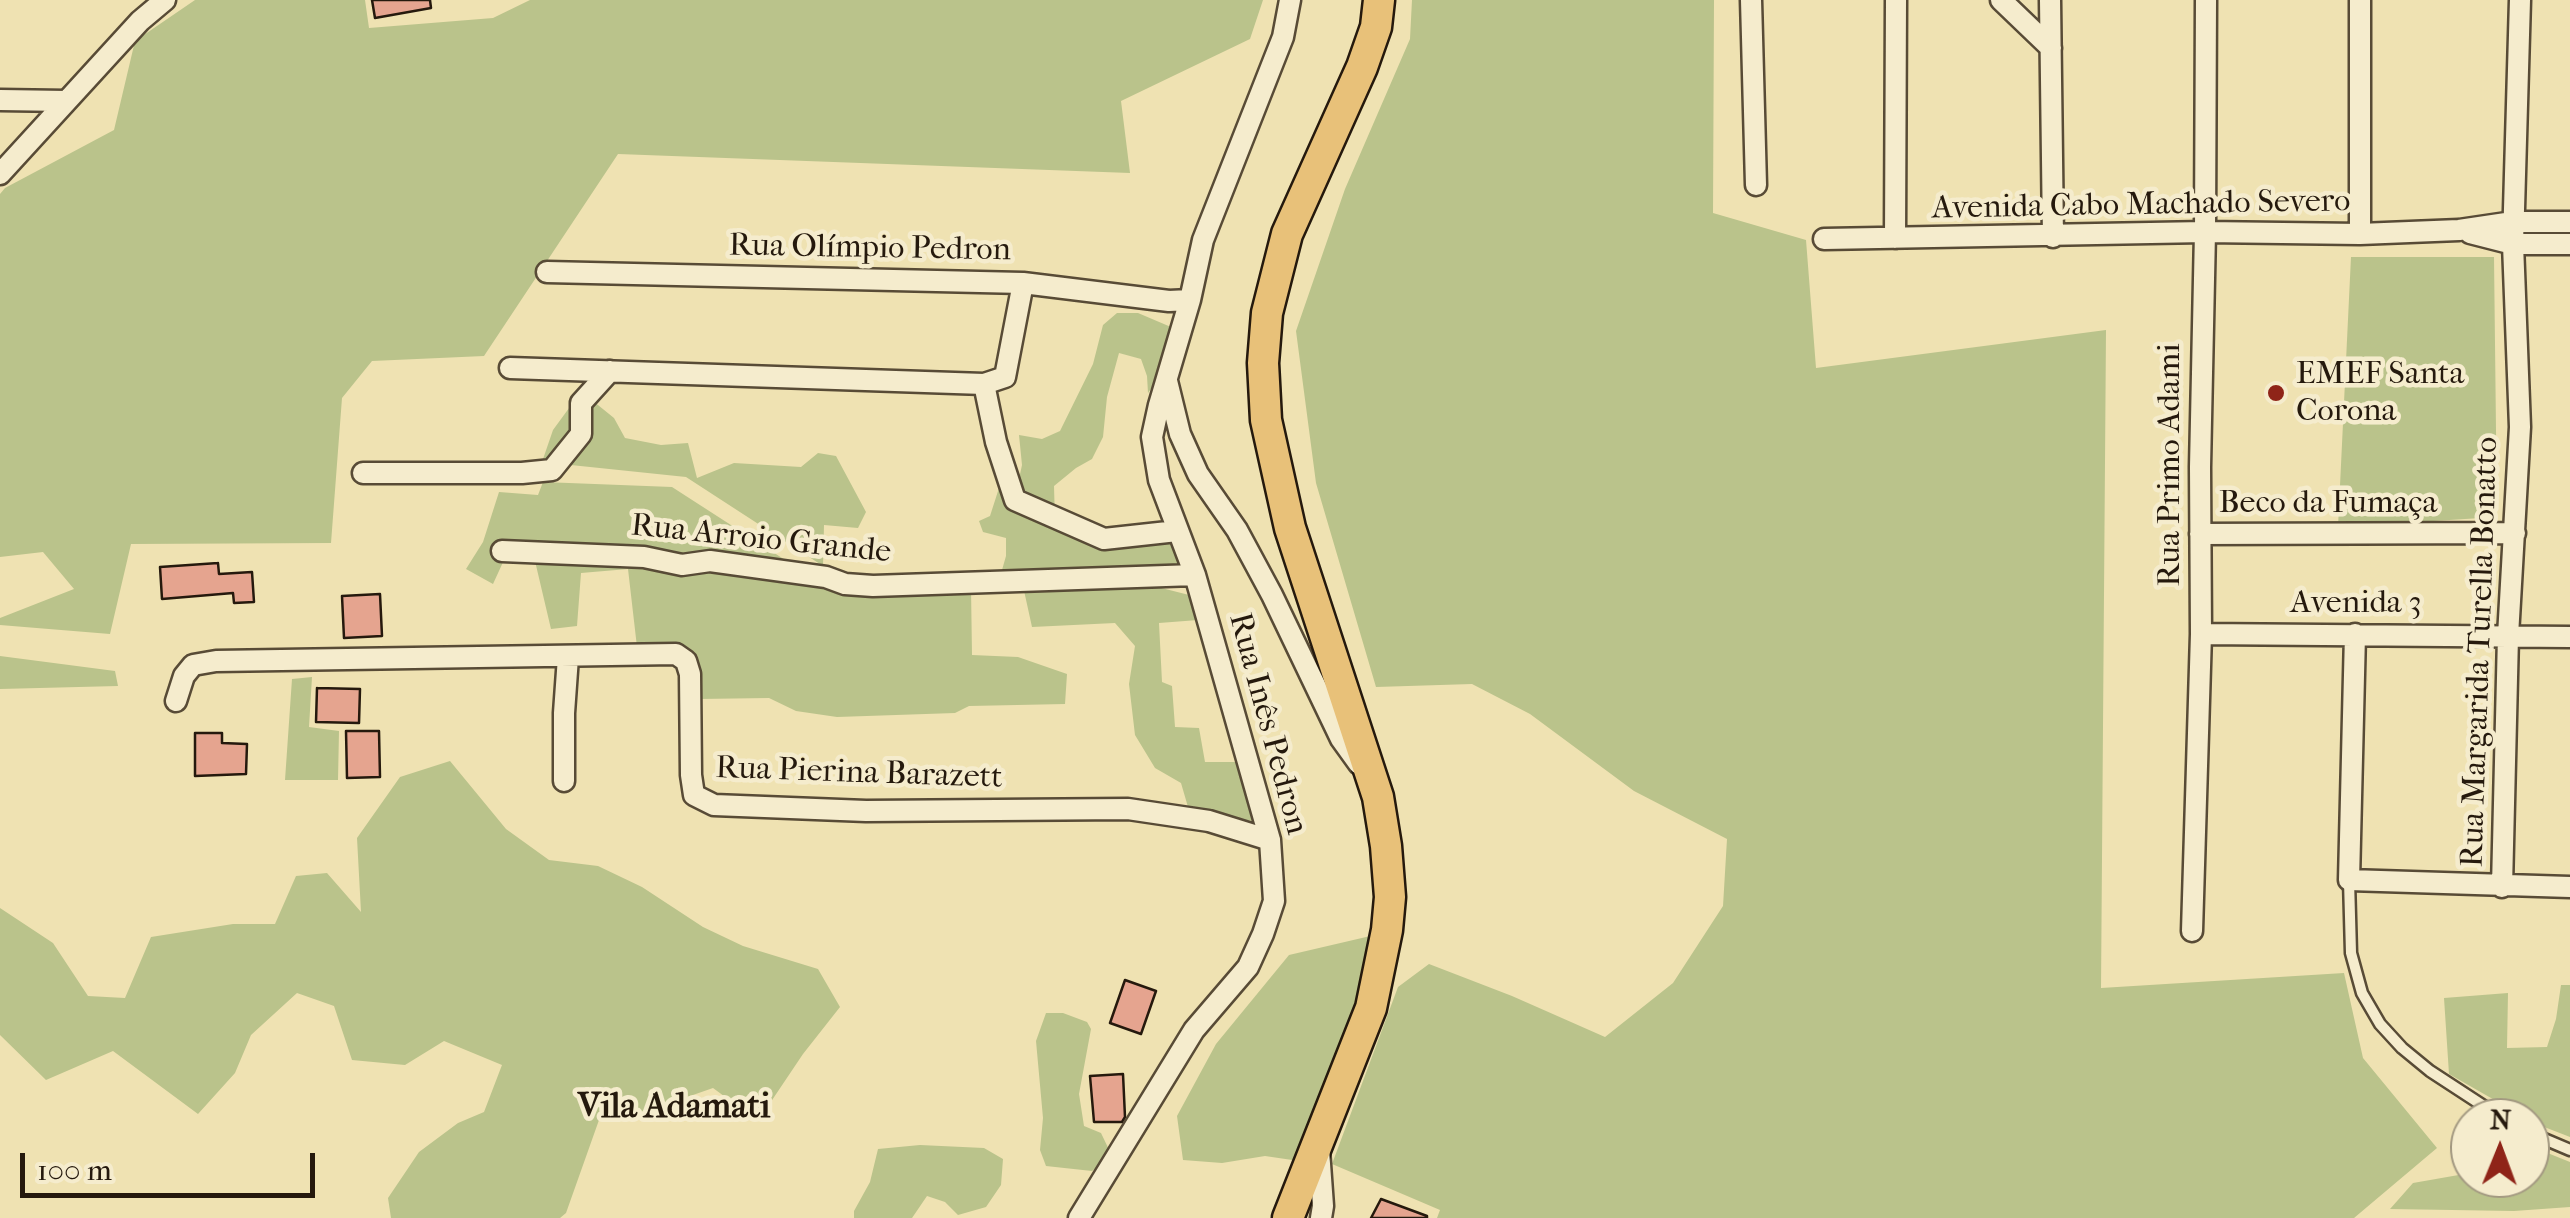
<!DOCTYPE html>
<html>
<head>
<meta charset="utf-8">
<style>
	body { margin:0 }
	#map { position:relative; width:2570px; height:1218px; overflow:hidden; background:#efe2b2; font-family:"IM FELL French Canon",serif }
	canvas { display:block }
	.north { position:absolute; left:2450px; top:1098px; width:100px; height:100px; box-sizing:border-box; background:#f5eccd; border:2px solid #a29880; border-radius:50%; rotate:1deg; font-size:28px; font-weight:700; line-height:40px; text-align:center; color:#25190d }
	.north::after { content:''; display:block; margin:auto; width:35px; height:45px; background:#8f2418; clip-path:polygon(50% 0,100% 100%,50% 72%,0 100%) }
	.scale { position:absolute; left:20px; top:1153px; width:295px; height:45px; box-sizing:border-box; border:5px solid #25190d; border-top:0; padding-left:12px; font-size:30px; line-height:35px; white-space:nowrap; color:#25190d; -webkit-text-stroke:8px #f5eccd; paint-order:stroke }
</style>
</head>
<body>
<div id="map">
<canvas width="2570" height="1218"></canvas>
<div class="north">N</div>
<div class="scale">100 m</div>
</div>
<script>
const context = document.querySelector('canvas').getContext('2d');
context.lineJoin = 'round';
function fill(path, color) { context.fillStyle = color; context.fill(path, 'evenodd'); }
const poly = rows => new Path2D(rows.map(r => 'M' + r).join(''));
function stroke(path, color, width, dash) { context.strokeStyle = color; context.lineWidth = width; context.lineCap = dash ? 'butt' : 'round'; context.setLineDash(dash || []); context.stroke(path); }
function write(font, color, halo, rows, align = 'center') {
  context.font = font + ' "IM FELL French Canon",serif'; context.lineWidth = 9; context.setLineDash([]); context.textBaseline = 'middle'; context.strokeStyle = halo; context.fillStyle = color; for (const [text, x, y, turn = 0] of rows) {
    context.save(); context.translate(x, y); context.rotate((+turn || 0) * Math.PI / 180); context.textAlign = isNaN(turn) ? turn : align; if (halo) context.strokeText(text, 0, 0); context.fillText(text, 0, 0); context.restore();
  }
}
const green = poly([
	[195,0,365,0,369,28,493,18,530,0,1263,0,1250,39,1121,101,1130,173,618,154,484,356,372,361,342,398,331,543,131,544,110,634,0,625,0,618,74,589,43,552,0,557,0,194,5,188,114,130,135,41],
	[1412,0,1714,0,1713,213,1806,240,1816,368,2106,330,2101,988,2344,973,2363,1058,2437,1148,2354,1218,1437,1218,1440,1210,1332,1164,1398,987,1429,964,1512,996,1605,1037,1673,983,1723,906,1727,839,1634,791,1530,714,1472,684,1376,687,1316,483,1296,331,1345,189,1410,39],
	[2351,257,2494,257,2497,517,2338,527],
	[1117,313,1138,313,1178,330,1158,379,1148,393,1147,376,1141,359,1119,353,1107,397,1103,437,1092,459,1076,468,1054,486,1055,522,1176,540,1187,567,1005,578,1002,570,1006,556,1006,538,983,532,979,521,990,516,999,488,1016,493,1022,465,1019,435,1042,439,1060,431,1093,364,1103,325],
	[593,401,614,418,625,438,661,445,688,443,697,478,734,463,801,467,818,453,836,456,866,512,858,528,824,525,823,566,686,477,542,462,553,430,572,404],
	[543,482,672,487,841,596,971,588,972,655,1018,657,1067,674,1065,704,969,706,955,713,837,717,796,711,769,698,699,699,695,655,681,647,637,647,628,569,581,573,577,626,551,629,535,561,504,560,493,584,466,569,483,542,499,492,538,495],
	[1134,581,1193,596,1198,620,1159,623,1162,682,1172,686,1175,727,1199,728,1205,762,1241,762,1256,821,1235,820,1188,807,1181,783,1155,768,1135,735,1129,684,1135,646,1115,623,1032,627,1023,586],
	[0,656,115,671,118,686,0,689],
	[312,677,309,727,339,731,338,780,285,780,292,679],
	[450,761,506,829,549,860,598,866,642,887,703,927,743,946,818,969,840,1007,803,1054,758,1121,713,1088,647,1111,599,1120,566,1213,560,1218,391,1218,388,1198,419,1152,458,1123,484,1112,502,1065,444,1041,405,1065,352,1060,334,1006,297,993,251,1035,235,1073,198,1114,113,1051,46,1080,0,1035,0,908,53,943,88,996,125,998,151,937,233,924,275,924,296,876,327,873,361,912,357,838,400,777],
	[1379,934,1365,996,1299,1161,1265,1156,1222,1163,1183,1160,1177,1116,1216,1044,1289,955],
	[2561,985,2570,985,2570,1137,2534,1123,2530,1118,2526,1118,2449,1074,2444,998,2508,993,2507,1048,2547,1047,2556,1019],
	[1046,1013,1063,1013,1087,1022,1091,1029,1079,1094,1084,1126,1101,1133,1112,1156,1092,1171,1046,1166,1040,1150,1043,1118,1036,1041],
	[920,1145,984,1148,1003,1159,1001,1185,986,1207,958,1215,945,1202,927,1196,912,1218,854,1218,854,1211,870,1182,878,1149],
	[2530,1146,2570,1162,2570,1207,2514,1211,2390,1209,2413,1183,2470,1173,2470,1178,2530,1178]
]);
const building = poly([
	[372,0,430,0,431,8,375,18,372,0],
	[218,563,219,574,252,572,254,602,234,603,233,593,162,599,160,567,218,563],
	[380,594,382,636,344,638,342,596,380,594],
	[317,688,360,689,359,723,316,722,317,688],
	[346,731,379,731,380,777,347,778,346,731],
	[195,733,222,733,222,743,247,744,246,774,195,776,195,733],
	[1125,980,1156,991,1141,1034,1110,1023,1125,980],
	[1123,1074,1125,1117,1122,1122,1094,1122,1090,1076,1123,1074],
	[1381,1199,1427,1216,1427,1218,1371,1218,1381,1199]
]);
const service = poly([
	[2349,880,2351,953,2362,993,2380,1024,2402,1048,2430,1071,2502,1118],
	[2530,1133,2570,1150]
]);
const minor = poly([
	[1751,0,1756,185],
	[2001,0,2051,48],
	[2050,0,2053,237],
	[0,100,66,101],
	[0,174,140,21,165,0],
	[2470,233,2513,244,2570,244],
	[2360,234,2360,0],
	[1895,238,1896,0],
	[1824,239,2205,232,2360,234,2459,230,2513,222,2570,222],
	[547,272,1023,283,1169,301,1190,300],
	[510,368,984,384,1005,377,1023,283],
	[1167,381,1180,434,1198,474,1237,530,1272,595,1341,739,1359,764],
	[984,384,996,442,1015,500,1104,539,1177,531],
	[363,473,522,473,552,470,581,434,581,403,610,371],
	[2200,534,2515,533],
	[502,551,644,557,682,565,710,561,826,577,845,584,873,586,1195,575],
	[2201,634,2570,637],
	[2355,634,2349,880,2570,887],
	[176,701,184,676,193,665,216,661,676,654,686,661,690,674,691,775,694,795,714,805,866,811,1128,809,1209,821,1270,840],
	[564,781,564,713,568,657],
	[2502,887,2508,636,2520,427,2513,244,2520,0],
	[2192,931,2201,634,2200,467,2205,232,2206,0],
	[1319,1150,1323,1206,1321,1218],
	[1079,1218,1194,1030,1248,967,1263,934,1274,901,1270,840,1195,575,1159,480,1152,437,1159,405,1190,300,1203,240,1283,37,1290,0]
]);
const primary = poly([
	[1288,1218,1371,1008,1387,930,1390,897,1386,846,1378,797,1290,528,1266,420,1263,363,1267,313,1287,234,1362,67,1376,27,1379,0]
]);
const markers = [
	[2276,393,10,"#8f2418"]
];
const streetNames = [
	["Avenida Cabo Machado Severo",2141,206,-1],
	["Rua Olímpio Pedron",870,249,1],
	["Rua Primo Adami",2171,465,-90],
	["Beco da Fumaça",2328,504],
	["Rua Arroio Grande",761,540,6],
	["Avenida 3",2356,604],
	["Rua Margarida Turella Bonatto",2481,652,-88],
	["Rua Inês Pedron",1267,724,75],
	["Rua Pierina Barazett",859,774,2]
];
const poiNames = [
	["EMEF Santa",2296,375],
	["Corona",2296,412]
];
const neighbourhoodNames = [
	["Vila Adamati",674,1108]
];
fill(green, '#bac38b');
fill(building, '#e5a48f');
stroke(building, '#25190d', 2.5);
stroke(service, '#584b36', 15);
stroke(minor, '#584b36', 25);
stroke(primary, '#25190d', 35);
stroke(service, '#f5eccd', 10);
stroke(minor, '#f5eccd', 20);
stroke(primary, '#e8c179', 30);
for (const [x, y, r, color] of markers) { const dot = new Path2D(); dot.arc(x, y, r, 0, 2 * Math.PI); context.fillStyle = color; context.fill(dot); stroke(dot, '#f5eccd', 4); }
write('32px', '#25190d', '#f5eccd', streetNames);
write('32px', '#25190d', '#f5eccd', poiNames, 'left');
write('bold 35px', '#25190d', '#f5eccd', neighbourhoodNames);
</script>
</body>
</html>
